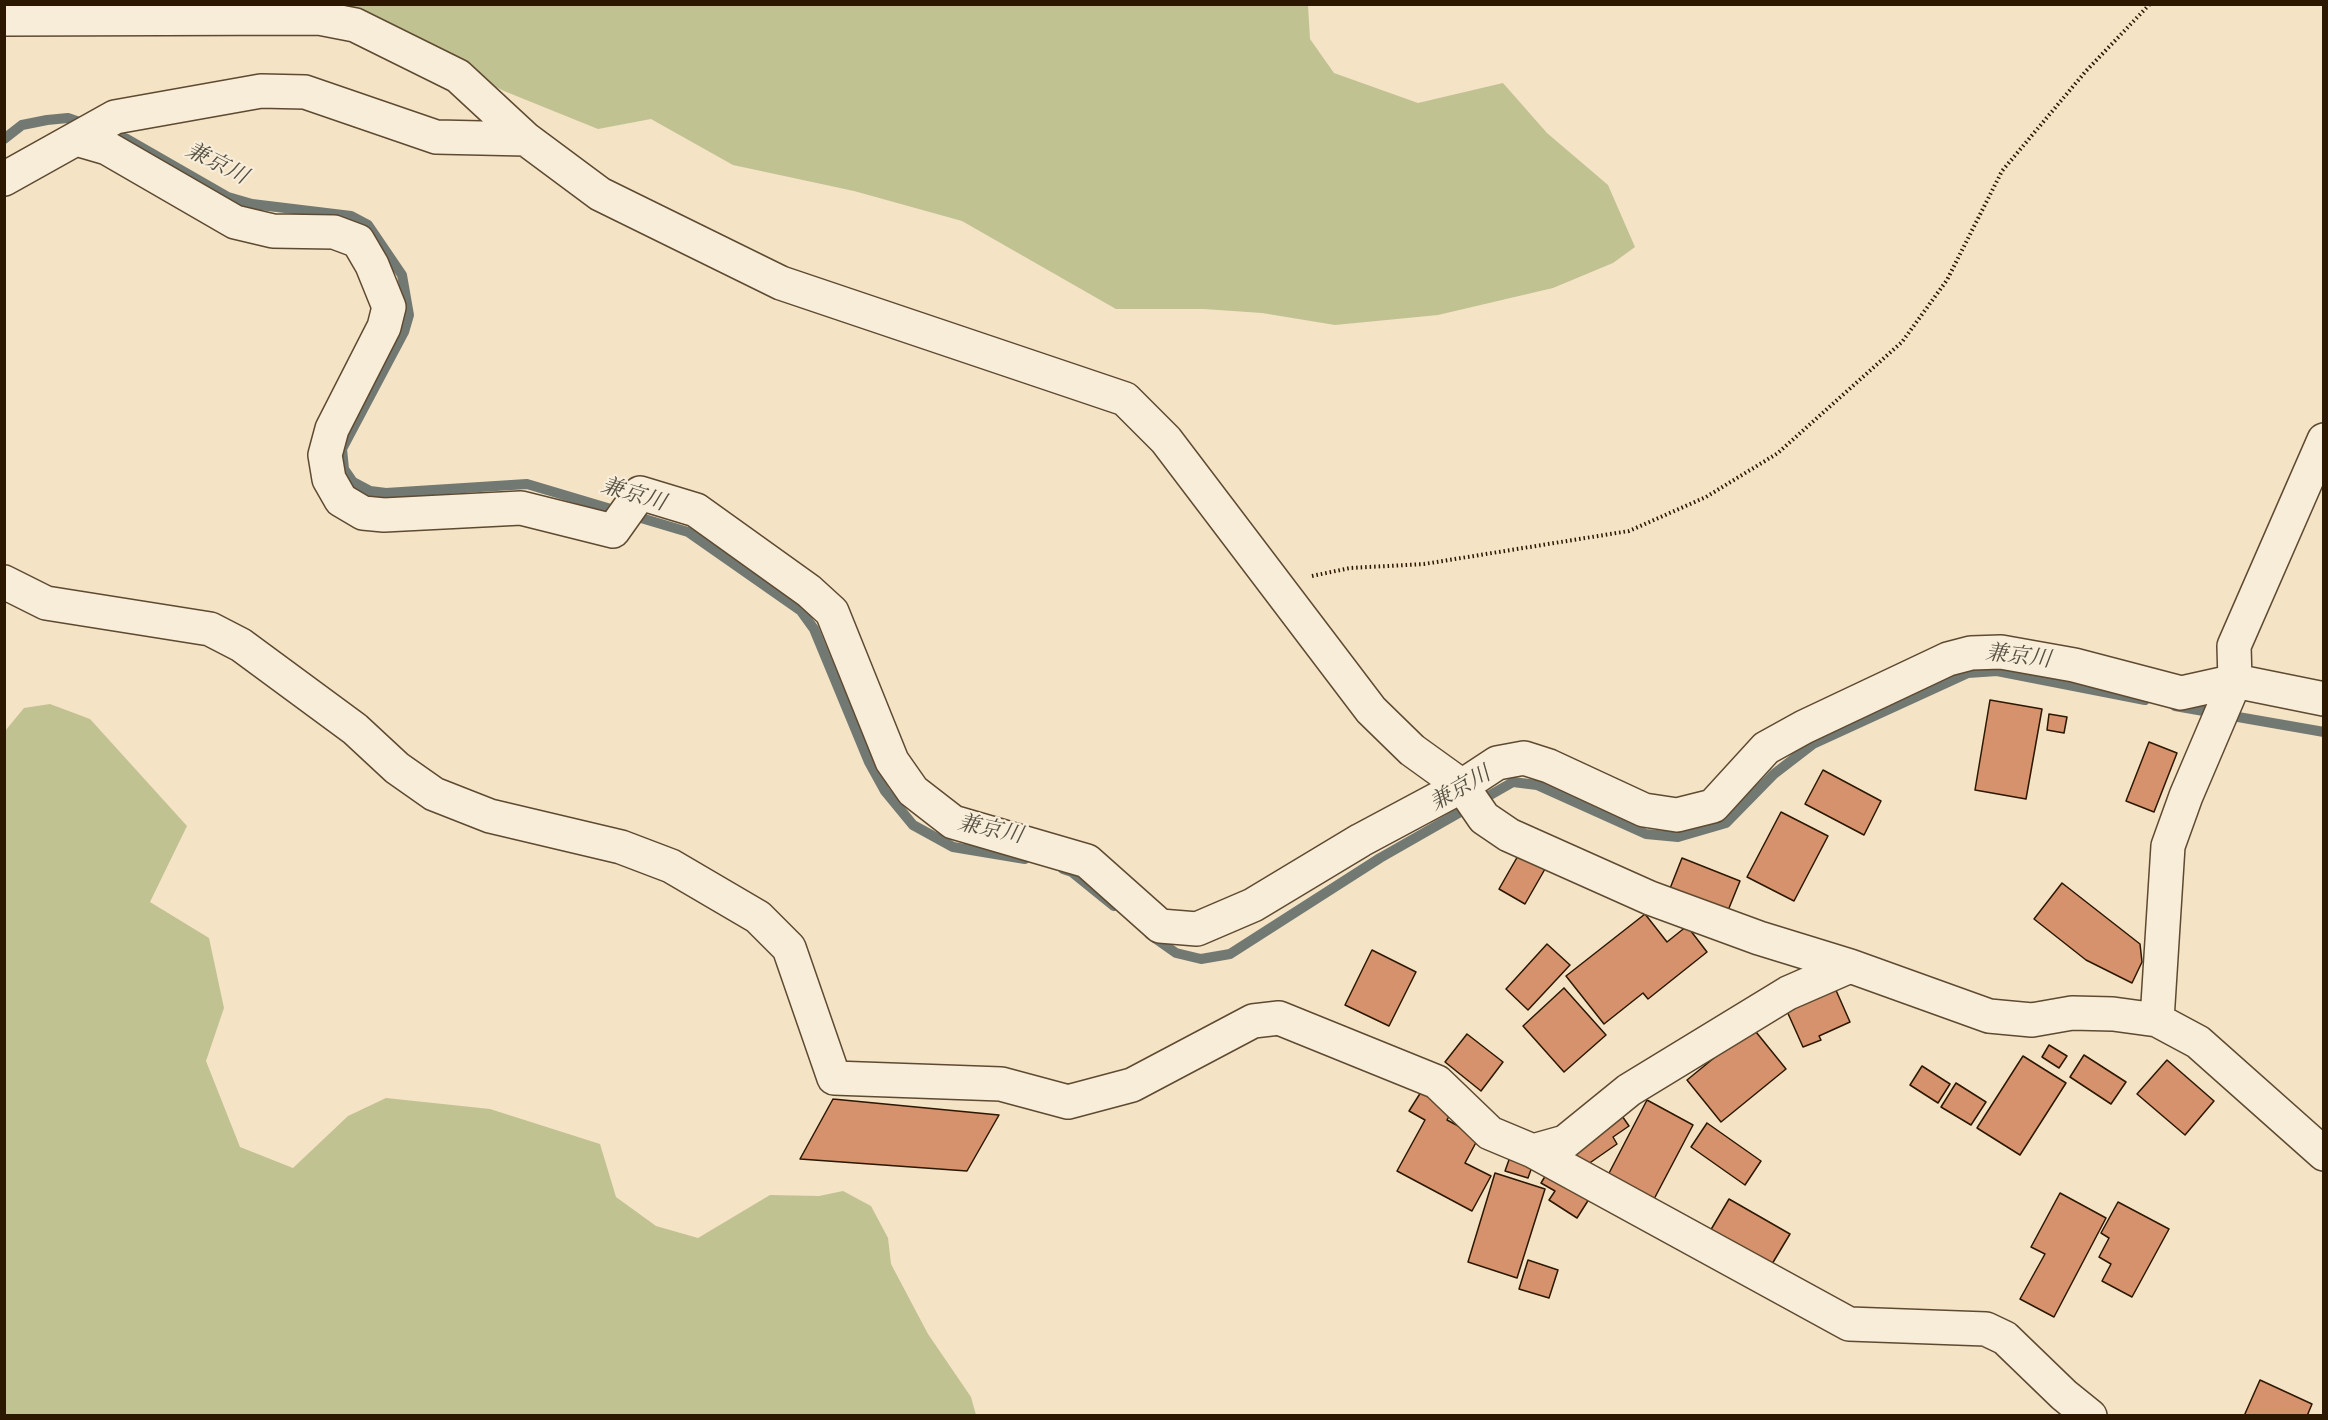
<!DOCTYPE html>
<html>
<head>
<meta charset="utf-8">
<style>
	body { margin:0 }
	#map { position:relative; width:2328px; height:1420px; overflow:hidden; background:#f4e3c5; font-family:"IM FELL DW Pica",serif }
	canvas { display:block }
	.frame { position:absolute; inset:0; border:6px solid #2c1700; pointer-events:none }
</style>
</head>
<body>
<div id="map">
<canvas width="2328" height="1420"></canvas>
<div class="frame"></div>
</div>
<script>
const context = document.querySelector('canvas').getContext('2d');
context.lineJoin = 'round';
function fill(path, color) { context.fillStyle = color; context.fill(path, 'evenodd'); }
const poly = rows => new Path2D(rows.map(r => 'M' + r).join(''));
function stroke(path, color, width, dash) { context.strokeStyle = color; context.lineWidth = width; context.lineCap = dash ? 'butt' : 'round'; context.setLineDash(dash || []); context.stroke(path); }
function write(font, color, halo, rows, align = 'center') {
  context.font = font + ' "IM FELL DW Pica","Noto Serif JP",serif'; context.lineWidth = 4.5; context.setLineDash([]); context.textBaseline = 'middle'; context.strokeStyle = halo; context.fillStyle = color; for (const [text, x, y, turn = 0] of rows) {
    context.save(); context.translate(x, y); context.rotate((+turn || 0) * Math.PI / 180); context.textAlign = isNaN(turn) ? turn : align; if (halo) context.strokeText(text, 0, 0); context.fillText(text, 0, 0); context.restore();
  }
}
const green = poly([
	[343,5,1308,5,1310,39,1334,73,1418,103,1503,83,1547,133,1608,185,1635,247,1613,263,1553,288,1438,315,1335,325,1262,313,1204,309,1116,309,962,221,854,191,733,165,651,119,598,129,504,91,360,19],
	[50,704,90,719,187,826,150,902,209,938,224,1008,206,1061,240,1147,293,1168,348,1116,386,1098,490,1109,600,1144,616,1197,656,1226,698,1238,770,1195,819,1196,843,1191,871,1206,888,1238,891,1264,928,1334,971,1397,976,1415,5,1415,5,731,24,708]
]);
const stream = poly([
	[108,132,127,139,228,197,252,204,351,216,368,225,402,275,409,315,404,332,342,449,344,469,353,482,370,491,386,493,527,484,688,532,801,611,814,629,869,762,885,791,913,825,953,847,1025,859],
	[4,139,22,125,47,120,68,118,88,125],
	[2175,706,2324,732],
	[1063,869,1072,872,1114,906],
	[1149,934,1176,953,1201,959,1230,954,1380,858,1513,782,1537,785,1646,834,1678,837,1726,823,1774,774,1813,744,1968,673,1997,671,2145,700]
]);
const building = poly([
	[1990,700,2042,709,2026,799,1975,790,1990,700],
	[2049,714,2067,717,2064,733,2047,730,2049,714],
	[2149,742,2177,753,2154,812,2126,801,2149,742],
	[1823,770,1881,801,1864,835,1805,804,1823,770],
	[1781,812,1828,836,1794,901,1747,877,1781,812],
	[1519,854,1545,869,1525,904,1499,889,1519,854],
	[1682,858,1740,881,1727,913,1669,891,1682,858],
	[2062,883,2140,944,2142,962,2132,983,2086,960,2034,919,2062,883],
	[1645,914,1667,942,1687,926,1707,952,1648,999,1643,993,1604,1024,1566,976,1645,914],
	[1547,944,1570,965,1528,1010,1506,989,1547,944],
	[1372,950,1416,972,1389,1026,1345,1005,1372,950],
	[1564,988,1606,1035,1564,1072,1523,1026,1564,988],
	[1835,988,1850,1022,1819,1036,1821,1040,1803,1047,1786,1009,1835,988],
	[1752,1027,1786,1069,1721,1122,1687,1080,1752,1027],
	[1467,1034,1503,1062,1481,1091,1445,1062,1467,1034],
	[2049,1045,2067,1056,2059,1068,2042,1057,2049,1045],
	[2084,1055,2126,1082,2111,1104,2070,1077,2084,1055],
	[2023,1056,2066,1083,2020,1155,1977,1128,2023,1056],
	[2167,1060,2214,1101,2185,1135,2137,1094,2167,1060],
	[1922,1066,1950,1084,1938,1103,1910,1085,1922,1066],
	[1956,1083,1986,1102,1971,1125,1941,1107,1956,1083],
	[1421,1092,1453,1109,1447,1120,1479,1137,1465,1163,1491,1176,1472,1211,1397,1171,1425,1120,1409,1111,1421,1092],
	[833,1099,999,1115,967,1171,800,1159,833,1099],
	[1647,1100,1693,1125,1653,1201,1607,1177,1647,1100],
	[1620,1113,1629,1126,1613,1137,1617,1144,1581,1169,1568,1150,1620,1113],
	[1707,1123,1761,1161,1745,1185,1691,1147,1707,1123],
	[1510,1157,1533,1164,1528,1178,1505,1171,1510,1157],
	[1549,1170,1591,1196,1577,1218,1549,1200,1555,1191,1541,1183,1549,1170],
	[1495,1173,1545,1189,1517,1278,1468,1262,1495,1173],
	[2060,1193,2106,1218,2054,1317,2020,1299,2045,1254,2031,1247,2060,1193],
	[1729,1199,1790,1234,1766,1274,1706,1238,1729,1199],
	[2118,1202,2169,1229,2132,1297,2102,1281,2111,1264,2099,1257,2109,1238,2101,1233,2118,1202],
	[1528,1260,1558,1270,1549,1298,1519,1289,1528,1260],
	[2260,1380,2312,1404,2307,1416,2244,1416,2260,1380]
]);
const path = poly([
	[1312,576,1350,568,1424,564,1629,531,1706,497,1778,453,1902,342,1947,280,2002,171,2086,71,2150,4]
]);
const street = poly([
	[4,19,319,18,355,25,458,76,526,139,600,194,781,283,1125,399,1166,440,1371,710,1412,750,1462,786,1484,818,1509,835,1650,898,1759,938,1850,966,1989,1016,2032,1020,2072,1013,2113,1014,2157,1020,2198,1042,2324,1154],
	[76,139,107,148,235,222,273,231,334,232,358,241,372,265,389,307,384,327,332,429,325,455,329,479,341,500,363,513,384,515,521,508,613,531,640,493,696,510,809,591,832,612,892,761,913,791,953,822,1087,861,1160,926,1197,929,1253,905,1361,840,1462,786,1497,763,1524,758,1549,766,1644,810,1677,815,1713,806,1766,748,1804,727,1948,659,1971,653,2001,652,2074,665,2181,693,2235,681,2324,699],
	[4,179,115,117,261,91,305,92,436,137,526,139],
	[4,582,46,603,210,629,241,645,355,729,397,768,434,794,490,816,621,847,671,866,758,917,789,948,834,1078,1001,1084,1068,1102,1132,1085,1253,1021,1279,1018,1437,1082,1490,1133,1533,1151,1565,1142,1629,1090,1788,993,1850,966],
	[2157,1020,2168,846,2186,796,2235,681,2234,646,2324,440],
	[1533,1151,1849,1324,1986,1329,2005,1338,2064,1395,2090,1416]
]);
const waterNames = [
	["兼京川",216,165,27],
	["兼京川",633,496,17],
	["兼京川",2018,658,7],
	["兼京川",1461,790,-30],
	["兼京川",990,831,12]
];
fill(green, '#c1c291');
stroke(stream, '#727973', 10);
fill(building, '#d5926c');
stroke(building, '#2c1700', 1.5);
stroke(street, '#5e4a31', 36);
stroke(path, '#2c1700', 4, [1.5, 3]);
stroke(street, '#f8edd9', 33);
write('italic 22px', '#555043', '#f8edd9', waterNames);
</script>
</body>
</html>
